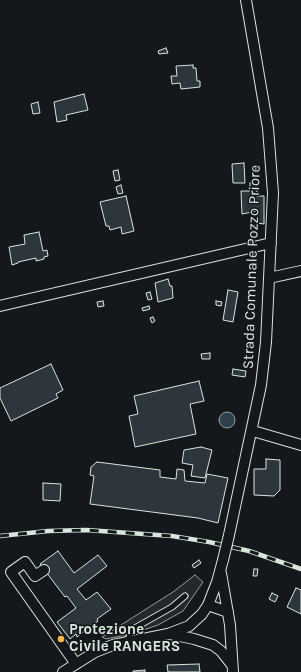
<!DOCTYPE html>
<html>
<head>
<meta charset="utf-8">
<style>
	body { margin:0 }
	canvas { display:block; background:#14181c }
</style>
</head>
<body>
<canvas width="301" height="672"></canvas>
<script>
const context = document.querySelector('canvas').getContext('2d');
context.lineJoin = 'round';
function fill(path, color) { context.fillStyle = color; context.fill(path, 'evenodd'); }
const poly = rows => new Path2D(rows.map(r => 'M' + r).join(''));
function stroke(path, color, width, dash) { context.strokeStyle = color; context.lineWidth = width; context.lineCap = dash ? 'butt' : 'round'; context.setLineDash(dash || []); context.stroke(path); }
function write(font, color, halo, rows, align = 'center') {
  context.font = font + ' Karla,sans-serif'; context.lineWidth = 3; context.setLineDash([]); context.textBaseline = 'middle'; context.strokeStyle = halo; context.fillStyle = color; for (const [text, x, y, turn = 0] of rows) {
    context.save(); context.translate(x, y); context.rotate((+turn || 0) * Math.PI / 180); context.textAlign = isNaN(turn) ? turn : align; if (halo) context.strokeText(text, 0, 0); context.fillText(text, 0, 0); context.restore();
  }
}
const parking = poly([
	[195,575,203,582,183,611,158,625,131,634,106,639,102,637,173,592,195,575]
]);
const water = poly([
	'219 420a8 8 0 1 1 16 0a8 8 0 1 1-16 0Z'
]);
const building = poly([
	[166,48,168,53,159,54,158,51,166,48],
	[193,65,193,68,196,68,197,81,200,81,200,87,181,89,180,83,172,84,171,76,177,76,176,66,193,65],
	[84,94,88,110,66,115,67,120,57,122,54,102,84,94],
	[38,102,40,113,33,114,31,104,38,102],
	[244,163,245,183,233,183,232,164,244,163],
	[118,170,120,180,115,181,113,171,118,170],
	[250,183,257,184,257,196,264,196,264,224,257,223,257,211,242,214,241,191,250,191,250,183],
	[121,185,123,193,118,194,116,187,121,185],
	[126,196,134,231,122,234,121,227,110,230,109,226,106,226,100,202,126,196],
	[39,232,43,251,47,250,48,256,44,257,44,259,36,261,36,258,18,262,18,263,12,265,9,247,25,244,24,235,39,232],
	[168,279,170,286,172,286,173,298,158,302,155,283,168,279],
	[228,290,238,292,233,322,223,320,228,290],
	[150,292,152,299,148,300,146,293,150,292],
	[103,301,104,306,98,307,97,302,103,301],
	[216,301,222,302,221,306,216,305,216,301],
	[149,306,150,309,143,311,142,308,149,306],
	[153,317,155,321,152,323,150,318,153,317],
	[210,353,210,359,202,359,201,354,210,353],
	[51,364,63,390,56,394,58,398,11,421,0,398,0,388,51,364],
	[233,369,246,371,245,377,232,375,233,369],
	[199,381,204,401,190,404,196,434,135,447,129,416,138,414,134,396,199,381],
	[201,447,212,450,205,478,191,476,193,465,182,463,184,450,201,447],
	[266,459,280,460,280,490,274,496,254,495,254,469,266,469,266,459],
	[97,462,160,470,160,477,176,479,177,469,184,470,185,481,205,483,207,474,228,478,218,523,198,518,90,504,94,476,90,475,91,467,97,462],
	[43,483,61,484,60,501,43,500,43,483],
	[58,551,74,573,98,555,107,566,77,589,86,600,97,592,111,609,97,619,98,621,77,637,76,634,70,639,57,622,76,608,67,596,65,597,40,564,58,551],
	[199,560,201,563,194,568,192,565,199,560],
	[254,569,258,569,257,576,253,576,254,569],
	[296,588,301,590,301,614,287,607,296,588],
	[272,593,278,596,275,602,269,599,272,593],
	[199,664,200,672,168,672,167,665,199,664],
	[145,670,145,672,133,672,133,671,145,670]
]);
const service = poly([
	[127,641,133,629,172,607,185,596]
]);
const minor = poly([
	[269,278,301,271],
	[0,306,271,243],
	[253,431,301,445],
	[229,535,261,385,266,342,273,193,268,128,246,0],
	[44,570,35,576,25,562,11,572,76,664],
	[221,573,230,625,233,672],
	[208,605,228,612],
	[170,634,194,639,213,645,221,651,232,665],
	[63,672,95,652,113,645,168,634,189,626,202,614,208,605,217,582,223,560]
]);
const rail = poly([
	[0,536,48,531,86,530,172,536,209,542,249,551,301,569]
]);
const minorBridge = poly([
	[223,560,229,535]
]);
const markers = [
	[61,639,4,"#ffb74d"]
];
const streetNames = [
	["Strada Comunale Pozzo Priore",252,267,-88]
];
const poiNames = [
	["Protezione",69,630],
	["Civile RANGERS",69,647]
];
fill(parking, '#24282b');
stroke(parking, '#939e99', 1);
fill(water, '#2f3f4d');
stroke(water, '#939e99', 1);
fill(building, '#2c363c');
stroke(building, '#d8e6dc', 1);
stroke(service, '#d8e6dc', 7);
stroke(minor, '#d8e6dc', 12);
stroke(service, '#14181c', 5);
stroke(minor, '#14181c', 10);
stroke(rail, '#d8e6dc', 4.5);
stroke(rail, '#14181c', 3, [9]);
stroke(minorBridge, '#d8e6dc', 12, []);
stroke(minorBridge, '#14181c', 10);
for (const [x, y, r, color] of markers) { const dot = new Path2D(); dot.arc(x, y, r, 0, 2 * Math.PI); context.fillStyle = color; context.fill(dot); stroke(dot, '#14181c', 1.5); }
write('15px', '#d8e6dc', '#14181c', streetNames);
write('bold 15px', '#d8e6dc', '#14181c', poiNames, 'left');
</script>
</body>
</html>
